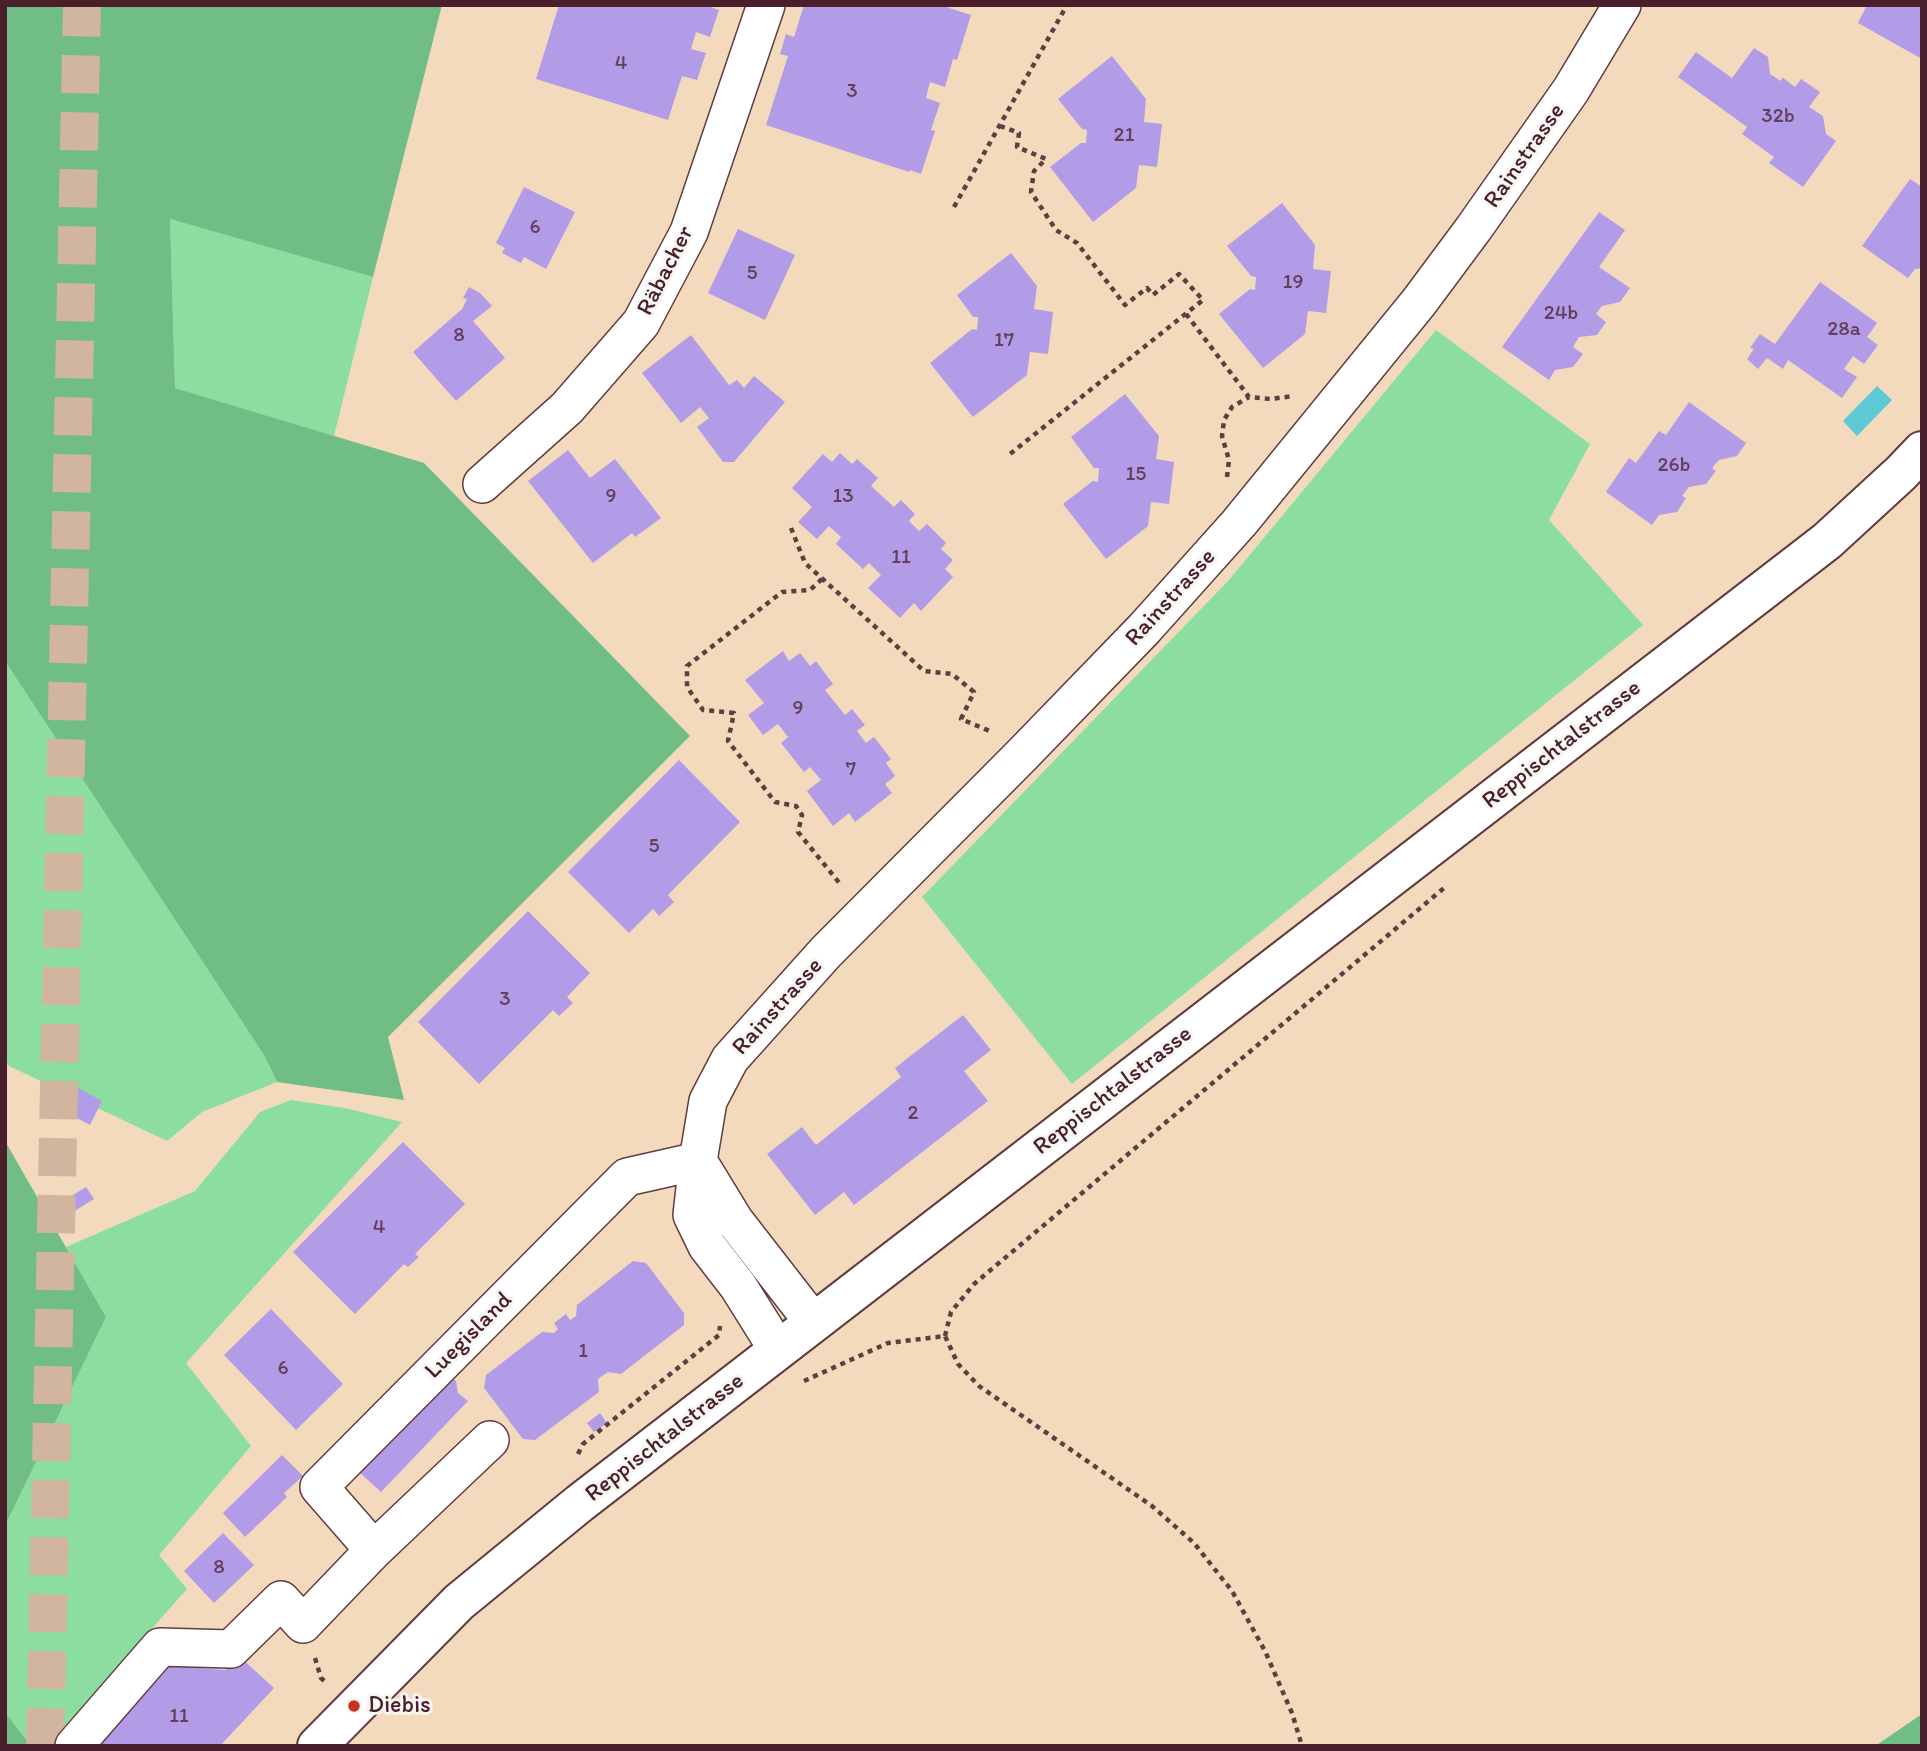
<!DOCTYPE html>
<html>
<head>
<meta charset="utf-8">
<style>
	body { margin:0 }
	#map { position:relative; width:1927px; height:1751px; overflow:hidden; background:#f3dabc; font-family:Itim,sans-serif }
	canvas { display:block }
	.frame { position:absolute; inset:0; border:7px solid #4a1f2b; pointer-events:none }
</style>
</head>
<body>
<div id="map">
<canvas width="1927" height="1751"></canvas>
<div class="frame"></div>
</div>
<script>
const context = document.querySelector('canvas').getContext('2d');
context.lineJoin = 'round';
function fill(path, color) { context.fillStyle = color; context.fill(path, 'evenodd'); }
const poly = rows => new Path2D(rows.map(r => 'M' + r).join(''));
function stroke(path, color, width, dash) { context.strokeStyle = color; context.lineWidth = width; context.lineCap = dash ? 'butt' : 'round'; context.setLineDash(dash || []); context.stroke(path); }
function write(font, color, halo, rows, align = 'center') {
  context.font = font + ' Itim,sans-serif'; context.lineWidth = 6; context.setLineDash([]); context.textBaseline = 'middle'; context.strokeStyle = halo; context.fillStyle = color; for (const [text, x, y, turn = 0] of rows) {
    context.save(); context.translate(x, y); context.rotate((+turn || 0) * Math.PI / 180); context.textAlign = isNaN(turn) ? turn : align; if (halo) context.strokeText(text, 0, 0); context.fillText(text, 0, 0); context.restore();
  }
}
const green = poly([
	[170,219,373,277,334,436,175,388],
	[1436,330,1590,444,1549,520,1643,625,1072,1084,922,897,1229,580],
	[5,661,264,1055,277,1082,202,1112,167,1141,9,1066,5,1061],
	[291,1100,345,1108,402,1122,186,1363,251,1446,159,1555,187,1589,47,1746,31,1746,5,1712,5,1526,106,1317,66,1247,195,1191,260,1112]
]);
const forest = poly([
	[5,5,442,5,373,277,170,219,175,388,424,463,690,736,388,1037,404,1100,277,1082,264,1055,5,661],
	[5,1141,106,1317,5,1526],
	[5,1712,31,1746,5,1746],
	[1922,1714,1922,1746,1875,1746]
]);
const water = poly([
	[1877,386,1892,400,1857,436,1843,421]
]);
const building = poly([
	[559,5,705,5,719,10,710,37,696,32,691,49,706,53,697,80,682,76,668,120,536,79],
	[804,5,940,5,971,15,957,60,953,59,945,87,930,82,926,98,940,103,931,130,935,131,921,174,910,170,909,172,766,125,788,56,780,54,786,34,794,37],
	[1867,5,1922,5,1922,59,1858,23],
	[1754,48,1768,57,1770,74,1781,81,1782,77,1795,87,1801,79,1820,92,1809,107,1823,116,1826,134,1836,141,1803,187,1769,163,1774,157,1742,134,1747,127,1678,77,1696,52,1732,78],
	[1112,56,1146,99,1144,122,1162,124,1157,167,1139,165,1136,188,1093,222,1050,167,1081,143,1086,143,1087,130,1082,129,1058,99],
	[1910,179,1922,187,1922,268,1915,269,1908,278,1862,246],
	[524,187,575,212,546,269,524,257,521,263,502,253,505,248,496,243],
	[1282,203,1315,245,1313,269,1331,271,1326,313,1308,311,1305,334,1263,368,1219,314,1250,289,1255,290,1256,277,1251,276,1227,246],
	[1599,212,1625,230,1599,267,1630,288,1620,302,1602,306,1596,314,1606,322,1597,335,1579,337,1573,347,1583,354,1573,367,1555,370,1549,380,1502,347],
	[738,229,795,255,765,320,708,293],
	[1011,253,1037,286,1034,309,1053,312,1048,354,1030,352,1027,375,973,417,930,363,972,329,977,330,978,317,973,317,957,295],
	[1820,282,1877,323,1867,337,1878,345,1864,364,1853,356,1844,369,1857,377,1842,398,1788,360,1783,369,1767,358,1758,369,1747,359,1754,349,1750,348,1760,334,1775,344],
	[469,287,480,293,492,306,473,321,505,358,456,401,413,352,462,309,467,299,463,298],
	[691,335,729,385,737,380,744,388,754,376,785,402,734,462,723,462,697,427,709,418,700,407,681,423,642,373],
	[1125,394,1159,436,1156,459,1174,462,1169,504,1151,502,1148,526,1106,559,1063,504,1093,481,1098,482,1099,468,1094,468,1071,437],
	[1689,402,1746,443,1737,456,1719,460,1712,468,1716,471,1706,484,1689,487,1682,496,1686,498,1677,512,1659,515,1652,525,1606,492,1629,458,1636,463,1659,431,1666,435],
	[568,450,590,478,615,459,661,518,635,537,632,533,593,563,528,481],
	[840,453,852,464,857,459,878,478,871,486,894,507,901,500,915,514,909,521,919,531,927,524,946,543,941,549,953,560,945,569,953,577,921,611,914,603,900,618,868,588,881,575,869,563,863,569,836,544,841,537,829,526,817,539,798,522,812,507,792,488,823,454,832,462],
	[783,651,789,661,800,653,810,666,816,661,833,684,825,690,845,715,852,709,865,725,857,731,866,743,874,737,891,759,886,763,895,776,885,784,892,793,855,822,849,813,833,826,807,791,821,780,810,767,804,772,781,743,788,737,778,724,763,735,748,715,764,703,745,680],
	[679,760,740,822,668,895,674,902,659,916,653,909,629,933,568,872],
	[528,911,590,973,567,997,573,1003,559,1016,553,1010,479,1084,418,1022],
	[963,1015,991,1050,964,1071,988,1101,854,1205,844,1192,815,1215,767,1154,802,1127,816,1145,901,1077,895,1068],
	[69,1083,102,1101,90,1125,56,1107],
	[403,1142,465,1204,415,1254,419,1257,408,1267,404,1264,355,1314,293,1252],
	[86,1187,94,1199,73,1212,66,1199],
	[633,1261,646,1263,684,1313,684,1325,621,1374,608,1372,598,1379,599,1392,535,1440,523,1439,484,1388,486,1375,542,1332,554,1333,558,1329,554,1323,566,1314,570,1320,576,1316,577,1305],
	[271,1309,343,1384,296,1430,224,1355],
	[450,1376,456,1381,458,1393,468,1401,381,1492,358,1471],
	[600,1413,607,1423,594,1432,587,1423],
	[282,1455,303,1476,284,1493,287,1497,245,1537,223,1513],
	[223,1533,254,1565,214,1603,184,1571],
	[239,1656,274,1688,220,1746,85,1746,160,1665,225,1670]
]);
const highwayTunnel = poly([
	[45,1746,82,5]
]);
const path = poly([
	[1000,126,1019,133,1017,147,1046,159,1034,171,1031,192,1056,230,1077,243,1125,305,1147,288,1153,295,1179,274,1203,300,1010,454],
	[954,207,1067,5],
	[1186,314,1249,397,1271,399,1293,396],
	[1227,477,1229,460,1222,436,1224,420,1232,407,1249,397],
	[791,528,805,563,924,671,952,674,974,692,961,719,992,732],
	[822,579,810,590,782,592,687,666,687,687,703,710,734,713,728,741,775,802,796,806,802,815,798,832,841,885],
	[945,1336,951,1312,974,1284,1444,888],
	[804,1381,888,1343,945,1336,958,1364,979,1386,1152,1506,1194,1543,1232,1591,1265,1651,1292,1713,1302,1746],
	[578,1454,583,1444,719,1335,720,1326],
	[315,1658,321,1678,328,1684]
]);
const minor = poly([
	[482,484,567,408,641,323,689,232,766,5],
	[698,1161,734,1220,814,1323],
	[778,1350,738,1286,707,1246,692,1215,698,1161,708,1101,730,1059,826,952,1022,755,1144,629,1239,523,1419,302,1474,228,1571,90,1622,5],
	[490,1440,374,1550,319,1487,627,1177,698,1161],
	[74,1746,160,1647,231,1649,281,1600,303,1624,374,1550]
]);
const major = poly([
	[317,1746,459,1602,580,1503,1827,541,1901,473,1922,451]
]);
const markers = [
	[354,1706,7,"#c8321e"]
];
const numberNames = [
	["4",621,64],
	["3",852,92],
	["32b",1778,117],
	["21",1124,136],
	["6",535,228],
	["5",752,274],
	["19",1293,283],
	["24b",1561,314],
	["28a",1844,330],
	["8",459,336],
	["17",1004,341],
	["26b",1674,466],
	["15",1136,475],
	["9",611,497],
	["13",843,497],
	["11",901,558],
	["9",798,709],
	["7",851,770],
	["5",654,847],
	["3",505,1000],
	["2",913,1114],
	["4",379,1228],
	["1",583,1352],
	["6",283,1369],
	["8",219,1568],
	["11",179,1717]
];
const streetNames = [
	["Rainstrasse",1525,156,-55],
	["Räbacher",666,271,-63],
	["Rainstrasse",1171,598,-48],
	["Reppischtalstrasse",1562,745,-38],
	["Rainstrasse",778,1007,-48],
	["Reppischtalstrasse",1113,1091,-38],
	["Luegisland",469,1336,-45],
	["Reppischtalstrasse",665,1438,-38]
];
const poiNames = [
	["Diebis",368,1706]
];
fill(green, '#8bde9f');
fill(forest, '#70bd86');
fill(water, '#5cc9d4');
fill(building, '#b29ce7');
stroke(highwayTunnel, '#d1b59f', 38, [38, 19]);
stroke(minor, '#633b41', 40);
stroke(major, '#633b41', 42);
stroke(path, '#633b41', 4.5, [5, 5]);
stroke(minor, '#fff', 37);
stroke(major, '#fff', 38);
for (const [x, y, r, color] of markers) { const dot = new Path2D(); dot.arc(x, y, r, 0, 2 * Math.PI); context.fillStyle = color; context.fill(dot); stroke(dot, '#f6f6f2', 2.5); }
write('21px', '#643e5a', null, numberNames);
write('24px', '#4a1f2b', '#f6f6f2', streetNames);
write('24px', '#4a1f2b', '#f6f6f2', poiNames, 'left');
</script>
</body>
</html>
